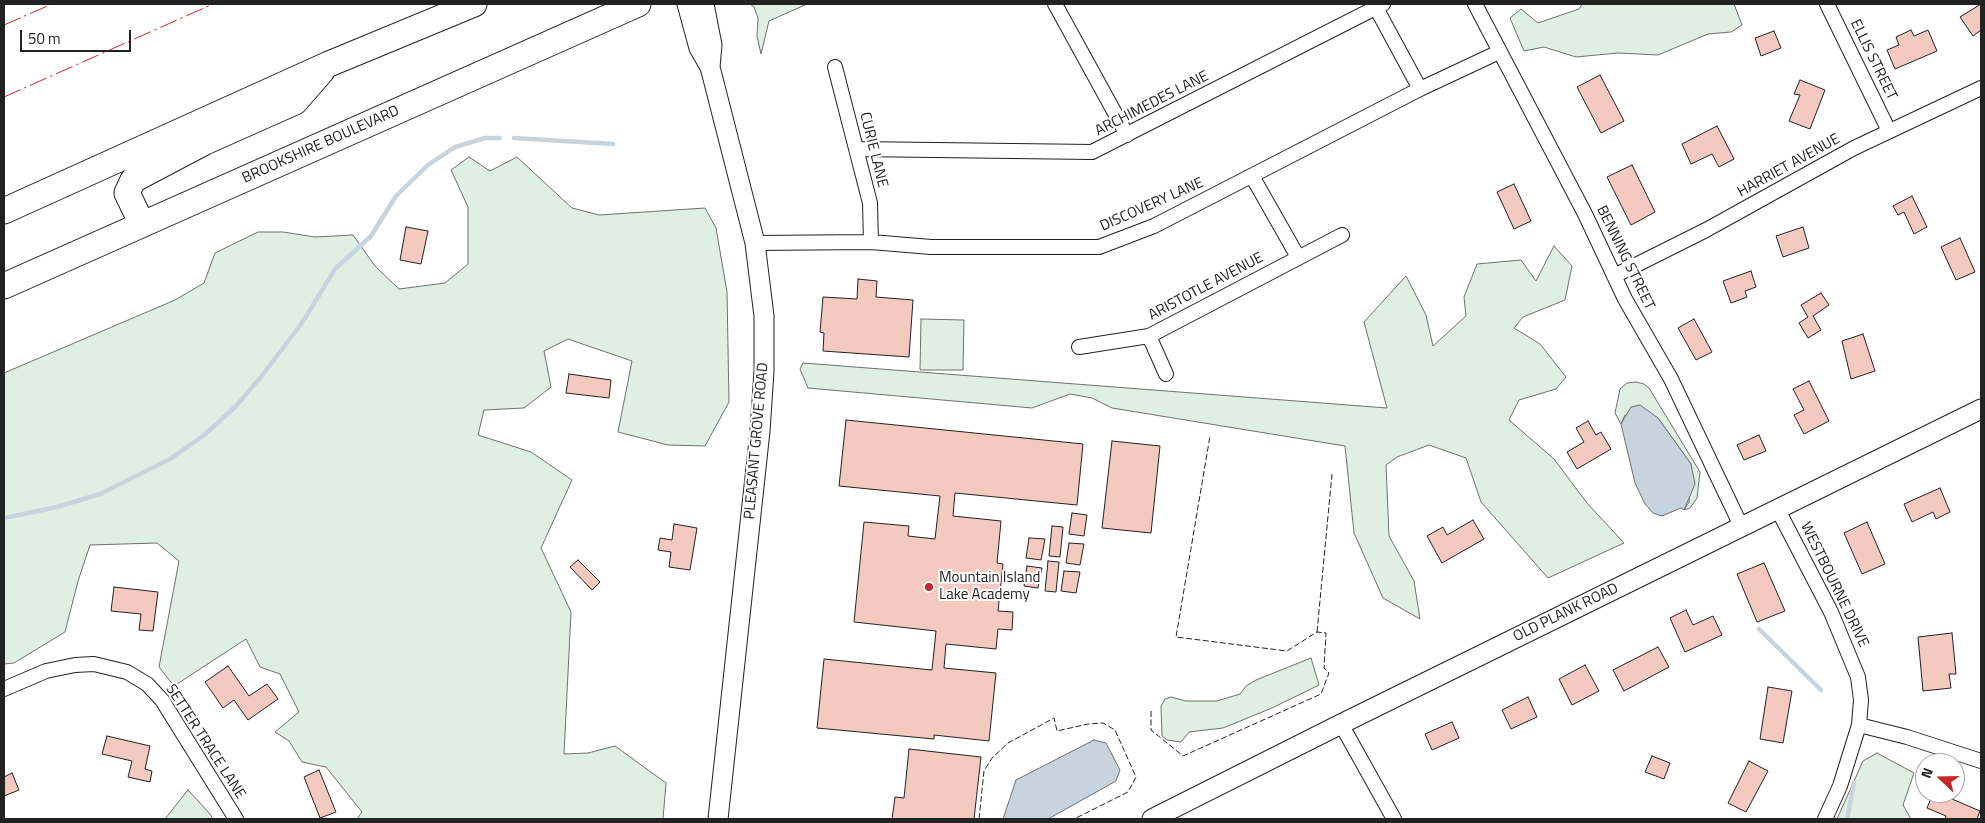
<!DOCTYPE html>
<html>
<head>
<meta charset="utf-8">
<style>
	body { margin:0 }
	#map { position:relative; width:1985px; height:823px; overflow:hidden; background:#fff; font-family:"Titillium Web",sans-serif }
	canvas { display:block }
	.frame { position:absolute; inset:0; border:5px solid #222; pointer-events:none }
	.north { position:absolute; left:1915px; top:753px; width:50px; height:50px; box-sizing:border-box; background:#fff; border:1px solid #a7a7a7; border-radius:50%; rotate:291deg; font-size:14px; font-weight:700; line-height:20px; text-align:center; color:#222 }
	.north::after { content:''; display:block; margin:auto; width:18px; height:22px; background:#c62828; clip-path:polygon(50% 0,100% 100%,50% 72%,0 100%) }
	.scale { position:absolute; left:20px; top:30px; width:111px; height:22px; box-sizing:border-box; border:2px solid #222; border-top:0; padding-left:6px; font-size:15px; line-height:18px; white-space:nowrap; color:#222; -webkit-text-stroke:4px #fff; paint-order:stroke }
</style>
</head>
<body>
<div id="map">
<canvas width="1985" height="823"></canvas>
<div class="frame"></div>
<div class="north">N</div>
<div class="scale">50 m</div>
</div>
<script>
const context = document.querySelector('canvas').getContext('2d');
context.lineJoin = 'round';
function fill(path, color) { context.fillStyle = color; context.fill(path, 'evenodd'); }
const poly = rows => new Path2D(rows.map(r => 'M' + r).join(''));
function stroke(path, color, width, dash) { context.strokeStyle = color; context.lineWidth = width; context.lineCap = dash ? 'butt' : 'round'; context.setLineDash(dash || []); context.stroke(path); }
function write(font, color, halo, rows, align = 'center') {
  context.font = font + ' "Titillium Web",sans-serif'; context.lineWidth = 4; context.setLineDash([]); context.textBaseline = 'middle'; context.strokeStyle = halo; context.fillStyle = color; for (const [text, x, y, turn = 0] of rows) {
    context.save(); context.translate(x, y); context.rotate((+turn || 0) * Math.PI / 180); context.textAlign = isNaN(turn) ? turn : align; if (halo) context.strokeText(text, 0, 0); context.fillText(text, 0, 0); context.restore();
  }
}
const green = poly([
	[750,4,807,4,769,21,761,54,757,36,758,18,754,7,750,4],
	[1582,4,1734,4,1742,25,1731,32,1708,34,1658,55,1618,53,1576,57,1544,47,1524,51,1510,18,1521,9,1538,23,1579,9,1582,4],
	[469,157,490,171,517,157,572,208,599,215,705,208,716,228,727,292,729,402,705,446,668,445,618,432,632,361,568,339,544,351,551,387,524,408,484,410,478,435,531,452,572,480,541,548,571,612,564,754,588,753,615,746,666,783,663,819,357,819,362,812,326,767,302,762,289,741,275,732,299,712,280,674,260,667,246,639,174,686,159,667,179,561,157,543,90,545,78,581,65,632,14,663,4,664,4,373,175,300,204,283,215,253,258,232,283,232,315,237,353,235,375,266,399,289,445,283,468,264,468,207,451,170,469,157],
	[1554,246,1572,266,1565,300,1523,317,1514,328,1540,344,1566,377,1556,389,1519,400,1509,420,1554,459,1587,503,1624,543,1548,578,1481,502,1466,458,1429,445,1397,457,1386,465,1389,536,1414,581,1420,619,1383,598,1354,533,1345,446,1112,408,1092,398,1070,394,1032,408,808,388,800,369,803,363,1387,408,1364,322,1406,276,1426,315,1433,346,1466,316,1464,297,1477,264,1521,260,1536,281,1554,246],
	[921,319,964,320,963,370,920,370,921,319],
	[1636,382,1644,384,1649,388,1700,472,1697,498,1690,508,1684,510,1689,502,1691,464,1658,418,1625,415,1621,424,1615,413,1620,389,1627,383,1636,382],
	[1311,658,1319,685,1272,708,1223,728,1189,732,1181,742,1167,740,1162,736,1161,706,1165,699,1171,697,1186,701,1217,701,1240,694,1246,686,1256,680,1311,658],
	[1877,753,1914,773,1903,805,1911,819,1837,819,1863,761,1877,753],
	[188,790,210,814,213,819,165,819,188,790]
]);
const water = poly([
	[1640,405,1658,418,1691,464,1695,484,1684,510,1681,508,1662,516,1653,513,1645,504,1635,483,1621,424,1631,407,1640,405],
	[1094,740,1106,743,1120,770,1116,781,1048,819,1003,819,1016,780,1094,740]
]);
const stream = poly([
	[514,138,613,144],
	[4,518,57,507,100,494,170,459,203,436,235,407,261,377,302,323,335,269,371,236,396,196,428,165,455,147,485,138,500,138],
	[1759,629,1821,690],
	[1847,819,1854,783]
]);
const building = poly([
	[1981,4,1981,30,1973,36,1960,17,1981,4],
	[1911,30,1914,36,1928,30,1937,51,1895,69,1887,50,1899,45,1896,37,1911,30],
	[1774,31,1781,48,1761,56,1755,38,1774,31],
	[1600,75,1624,121,1601,133,1577,87,1600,75],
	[1800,80,1825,90,1810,129,1789,121,1800,95,1794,94,1800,80],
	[1717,126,1734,159,1719,167,1712,154,1691,164,1682,144,1717,126],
	[1632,165,1655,212,1631,225,1607,177,1632,165],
	[1514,184,1531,221,1514,229,1497,192,1514,184],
	[1912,196,1927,227,1914,234,1904,212,1898,215,1893,206,1912,196],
	[406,227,428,231,421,264,400,260,406,227],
	[1803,227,1809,248,1783,257,1776,236,1803,227],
	[1960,238,1975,272,1956,280,1941,247,1960,238],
	[1751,271,1756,287,1745,291,1747,297,1731,303,1723,281,1751,271],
	[858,279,877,281,876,297,913,300,909,357,823,351,824,333,820,332,823,297,857,299,858,279],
	[1821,293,1829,305,1813,316,1821,330,1808,338,1799,323,1808,317,1801,305,1821,293],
	[1694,319,1712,352,1696,360,1678,328,1694,319],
	[1863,334,1875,371,1851,379,1842,341,1863,334],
	[569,374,611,380,609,398,566,393,569,374],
	[1809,381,1829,421,1804,434,1794,415,1804,410,1793,389,1809,381],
	[846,420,1083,444,1077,505,955,493,953,516,1001,521,997,563,1003,564,998,611,1013,612,1012,630,998,629,996,649,946,644,944,668,996,673,989,741,934,735,934,739,817,728,824,659,932,670,936,631,854,622,864,522,909,526,908,536,935,539,940,496,839,486,846,420],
	[1588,421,1596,435,1601,432,1611,449,1577,469,1567,452,1584,442,1576,428,1588,421],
	[1759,435,1766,451,1744,460,1737,445,1759,435],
	[1112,441,1160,446,1151,533,1102,528,1112,441],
	[1940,488,1950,512,1936,519,1933,512,1912,522,1904,504,1940,488],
	[1072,513,1087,515,1084,536,1069,534,1072,513],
	[1473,520,1484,539,1442,563,1427,536,1443,527,1447,535,1473,520],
	[1867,522,1885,564,1862,574,1844,533,1867,522],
	[674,524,697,528,690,570,669,567,671,552,658,550,660,538,672,540,674,524],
	[1052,526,1063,527,1060,557,1049,556,1052,526],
	[1029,538,1045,539,1041,560,1026,558,1029,538],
	[1069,543,1084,544,1080,565,1066,563,1069,543],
	[578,560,600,582,592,590,570,567,578,560],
	[1048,561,1059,562,1056,592,1045,591,1048,561],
	[1764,563,1785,611,1757,622,1737,574,1764,563],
	[1027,566,1042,568,1038,588,1024,586,1027,566],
	[1064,571,1080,572,1076,593,1061,591,1064,571],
	[114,587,158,592,153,631,139,630,141,614,111,611,114,587],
	[1686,610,1693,625,1713,616,1722,635,1685,652,1670,618,1686,610],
	[1952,633,1956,674,1949,674,1951,688,1923,691,1918,637,1952,633],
	[1658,647,1669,667,1624,691,1613,670,1658,647],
	[1585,665,1599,691,1572,705,1559,679,1585,665],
	[228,666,249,696,267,684,278,699,248,720,234,700,223,708,205,682,228,666],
	[1768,687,1792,691,1783,743,1760,739,1768,687],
	[1528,697,1537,717,1511,729,1502,710,1528,697],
	[1452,722,1459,738,1432,750,1425,734,1452,722],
	[107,736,150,746,145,769,152,771,150,782,128,777,132,761,102,754,107,736],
	[909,749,981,757,974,819,892,819,895,797,904,798,909,749],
	[1652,756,1670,763,1664,779,1645,772,1652,756],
	[1749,761,1768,771,1746,812,1728,803,1749,761],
	[319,770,336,812,320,818,304,777,319,770],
	[12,773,19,790,4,796,4,777,12,773],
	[1933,793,1938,793,1980,811,1977,819,1945,819,1946,816,1927,808,1933,793]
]);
const street = poly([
	[1055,4,1127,135],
	[1374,4,1420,89],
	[1475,4,1585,214,1625,299,1671,379,1742,528],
	[1827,4,1889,131],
	[835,67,870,203,871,242],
	[856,149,1092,152,1383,4],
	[1252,176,1298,257],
	[755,243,871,242,931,247,1099,247,1154,226,1420,89,1499,52],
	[1614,276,1706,230,1854,148,1981,88],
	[1149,336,1166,374],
	[1079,347,1149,336,1342,235],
	[1778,510,1831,612,1858,677,1861,700,1859,725,1840,786,1825,819],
	[4,689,46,671,75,665,94,664,127,672,147,684,162,700,236,819],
	[1341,724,1394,819],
	[1859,725,1907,737,1981,761]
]);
const secondary = poly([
	[687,4,699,48,710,67,712,45,704,4],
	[710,67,755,243,764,316,764,371,760,431,718,819],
	[1152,819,1341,724,1981,409]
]);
const highway = poly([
	[4,211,329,64,474,4],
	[142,224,127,193,133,180,205,142,295,102,322,71],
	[4,286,638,4]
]);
const fence = poly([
	[1317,632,1332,474],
	[1151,711,1151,730,1183,756,1321,694,1329,673,1324,668,1326,633,1317,632,1287,651,1176,637,1210,436],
	[979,819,984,771,992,758,1008,743,1054,718,1057,731,1088,724,1103,723,1115,730,1136,777,1128,792,1074,819]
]);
const power = poly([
	[4,25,52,4],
	[4,97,213,4]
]);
const markers = [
	[929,587,5,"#c62828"]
];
const streetNames = [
	["ELLIS STREET",1873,60,64],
	["ARCHIMEDES LANE",1152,104,-27],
	["BROOKSHIRE BOULEVARD",321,145,-24],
	["CURIE LANE",873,150,76],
	["HARRIET AVENUE",1789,166,-29],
	["DISCOVERY LANE",1152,205,-24],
	["BENNING STREET",1625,258,64],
	["ARISTOTLE AVENUE",1206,287,-28],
	["PLEASANT GROVE ROAD",757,441,-85],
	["WESTBOURNE DRIVE",1834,585,64],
	["OLD PLANK ROAD",1566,613,-26],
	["SETTER TRACE LANE",205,742,57]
];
const poiNames = [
	["Mountain Island",939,578],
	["Lake Academy",939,595]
];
fill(green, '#e0efe3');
stroke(green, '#6f6f6f', 1);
fill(water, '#c7d3dd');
stroke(water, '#6f6f6f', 1);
stroke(stream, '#c7d3dd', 4.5);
fill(building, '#f3c9c0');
stroke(building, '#222', 1);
stroke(street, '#222', 16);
stroke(secondary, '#222', 21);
stroke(highway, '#222', 27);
stroke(street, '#fff', 14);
stroke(secondary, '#fff', 19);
stroke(highway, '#fff', 25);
stroke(fence, '#222', 1, [6, 2.5]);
stroke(power, '#c62828', 1, [18, 4, 2.5, 4]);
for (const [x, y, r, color] of markers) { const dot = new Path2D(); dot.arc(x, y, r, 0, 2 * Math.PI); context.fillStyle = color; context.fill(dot); stroke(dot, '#fff', 2); }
write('15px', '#222', '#fff', streetNames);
write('15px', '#222', '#fff', poiNames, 'left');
</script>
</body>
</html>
